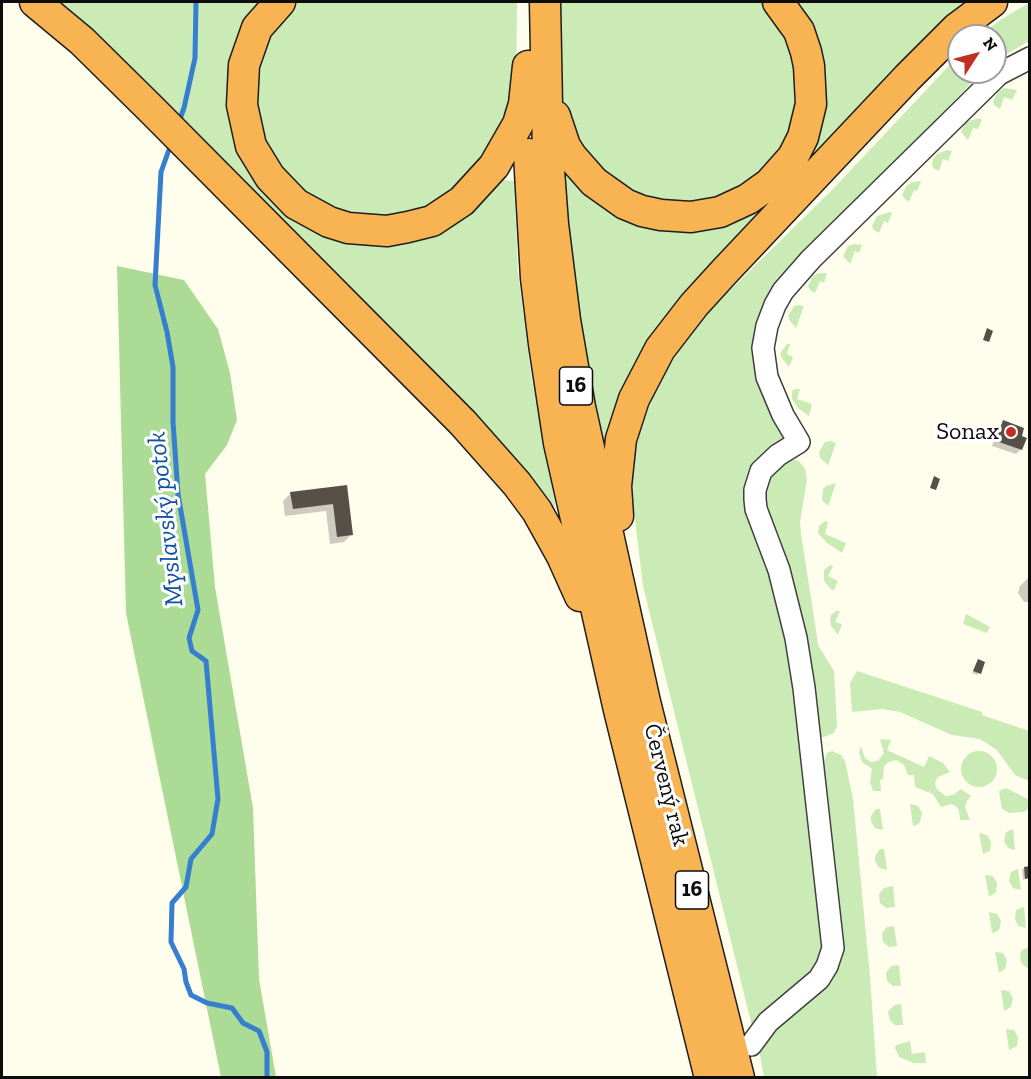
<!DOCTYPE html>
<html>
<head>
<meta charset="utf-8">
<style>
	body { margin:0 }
	#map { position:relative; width:1031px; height:1079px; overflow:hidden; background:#fffeed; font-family:"Zilla Slab",serif }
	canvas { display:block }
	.frame { position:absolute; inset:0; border:3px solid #0d0d0d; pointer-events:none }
	.north { position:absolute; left:947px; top:24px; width:60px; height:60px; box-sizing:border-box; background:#fff; border:2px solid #9e9e9e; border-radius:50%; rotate:54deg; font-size:16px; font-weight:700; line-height:24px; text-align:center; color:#0d0d0d }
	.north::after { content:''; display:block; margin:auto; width:21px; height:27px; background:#c02f22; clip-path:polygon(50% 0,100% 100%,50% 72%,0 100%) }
</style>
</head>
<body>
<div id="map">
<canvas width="1031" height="1079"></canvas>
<div class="frame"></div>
<div class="north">N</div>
</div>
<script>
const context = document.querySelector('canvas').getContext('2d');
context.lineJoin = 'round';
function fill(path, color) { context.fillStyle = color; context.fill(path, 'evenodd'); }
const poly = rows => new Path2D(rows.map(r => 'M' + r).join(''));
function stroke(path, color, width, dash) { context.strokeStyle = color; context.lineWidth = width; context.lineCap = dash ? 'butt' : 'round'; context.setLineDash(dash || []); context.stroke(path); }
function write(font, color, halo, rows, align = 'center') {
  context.font = font + ' "Zilla Slab",serif'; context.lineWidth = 6; context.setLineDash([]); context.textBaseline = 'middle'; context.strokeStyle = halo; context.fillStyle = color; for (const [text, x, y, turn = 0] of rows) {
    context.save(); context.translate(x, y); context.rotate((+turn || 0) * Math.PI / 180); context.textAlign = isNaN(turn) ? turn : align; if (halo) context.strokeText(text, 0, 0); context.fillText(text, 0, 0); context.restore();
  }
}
const green = poly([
	[53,2,267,2,237,130,351,237,502,180,514,181,518,272,531,374,555,503,554,508,552,509],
	[293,2,517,2,516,97,508,125,454,195,395,221,321,208,267,157,251,84,277,16],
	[557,2,768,2,782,18,803,99,781,157,715,204,636,200,587,162,560,103],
	[791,2,975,2,790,189,607,448,601,448,564,229,565,175,568,174,676,224,805,153],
	[1029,3,1029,41,995,61,995,36,980,36,1000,20],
	[959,55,959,72,982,72,896,161,796,261,778,281,764,306,759,383,764,398,786,438,758,461,785,613,824,947,818,966,753,1030,643,586,632,495,633,464,638,438,658,382,692,332,715,305,834,188],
	[1004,88,1017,90,1012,100,1004,97,1000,109,994,105,993,101,998,92],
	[979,118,982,120,978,129,973,128,968,140,961,132,963,127,967,122],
	[947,150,952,151,948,161,943,159,939,171,933,168,932,164,933,159,937,154],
	[921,181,917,191,914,190,909,202,904,198,902,195,907,185,913,182],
	[890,212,892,213,888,223,884,221,879,233,874,230,872,226,877,216],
	[854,244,862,245,859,253,855,251,850,264,843,256,848,246],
	[819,273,827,273,824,283,820,281,815,293,810,290,808,286,813,276],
	[799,305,804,306,796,328,790,321,788,316,794,306],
	[787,344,790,344,787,354,793,357,789,367,781,357,781,352],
	[795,389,800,389,797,399,812,404,809,416,798,408,792,399,792,391],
	[831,441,836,443,828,465,820,458,819,452,825,442],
	[791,459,799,461,805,469,807,479,800,522,801,534,817,637,818,645,834,671,837,726,834,733,824,737,819,737,812,667,799,601,779,535,766,508,763,490,773,467],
	[836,483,828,506,822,500,823,489,826,486],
	[825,521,828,522,825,534,846,543,842,553,827,543,818,533,819,526],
	[830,565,833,566,828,576,838,581,834,590,832,590,824,581,824,570],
	[836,611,840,611,835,622,842,624,838,635,831,626,830,620,831,615],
	[966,614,990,627,987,633,963,624],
	[857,671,982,712,982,715,1029,731,1029,781,1015,775,997,750,980,739,952,735,900,712,882,709,852,712,850,683],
	[880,739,891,740,887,750,924,767,929,756,943,763,950,772,938,777,935,782,936,788,945,796,953,795,961,789,971,796,967,801,965,807,970,820,960,820,959,811,957,807,951,804,941,807,933,794,915,787,914,775,908,775,904,765,896,760,889,762,884,766,883,779,880,780,881,791,873,791,870,782,872,769,862,762,859,753,861,746,865,758,871,762,878,761,884,753],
	[832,751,841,755,845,761,853,799,870,977,877,1077,764,1077,759,1049,762,1042,827,981,823,764,827,753],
	'961 769a18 18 0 1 1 36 0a18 18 0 1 1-36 0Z',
	[1006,788,1028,799,1029,808,1024,812,1009,813,1002,809,999,791],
	[910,804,918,806,922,813,920,822,917,825,913,826],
	[876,809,880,809,883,830,875,828,871,821,871,816],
	[1013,829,1015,850,1008,848,1004,841,1006,832],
	[979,833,987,835,991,842,990,851,983,854],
	[880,849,884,849,887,870,879,868,875,861,875,856],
	[1018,869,1021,890,1013,888,1009,881,1011,872],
	[985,875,993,876,997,883,996,892,992,895,989,896],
	[893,886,895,907,886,908,880,903,879,894,884,888],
	[1024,907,1026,928,1018,926,1015,919,1016,910],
	[989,912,997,914,1001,921,999,930,996,932,992,933],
	[894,926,897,946,889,947,883,942,882,933,887,927],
	[1029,947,1029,968,1027,968,1021,963,1020,954,1022,950],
	[995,952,1003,953,1007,960,1005,969,999,973],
	[899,965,901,986,893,986,887,981,886,973,891,966],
	[1001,990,1009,991,1013,998,1011,1007,1004,1011],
	[901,1004,903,1025,895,1025,890,1020,888,1012,894,1005],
	[1006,1029,1014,1030,1018,1037,1017,1046,1009,1050],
	[910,1041,912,1054,925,1052,926,1063,914,1063,899,1057,895,1048,896,1045]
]);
const forest = poly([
	[117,266,184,280,218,329,230,373,237,420,227,445,205,474,215,587,253,808,259,979,276,1077,221,1077,126,613]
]);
const shadow = poly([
	[1004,422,1020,437,1021,449,1016,454,992,446,998,427],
	[346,487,352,534,344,542,330,544,326,511,285,516,283,501,291,493],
	[1030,576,1030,602,1024,602,1018,593,1020,586],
	[978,661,984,663,977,675,972,673],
	[1024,868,1029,877,1023,880,1022,870]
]);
const stream = poly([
	[178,124,184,108,195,58,196,2],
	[171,144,161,172,155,285,167,332,173,367,173,422,178,494,198,610,189,638,192,651,206,661,218,799,212,834,191,859,186,887,172,903,171,942,184,969,186,982,191,995,207,1003,232,1008,243,1023,259,1031,267,1052,267,1078]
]);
const building = poly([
	[987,328,993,331,989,342,983,340],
	[1003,420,1024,428,1022,436,1027,438,1022,450,996,441],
	[934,476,940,479,936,490,930,488],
	[347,485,353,535,337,537,333,504,293,509,290,492],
	[978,659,985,662,981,674,973,671],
	[1030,866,1030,878,1025,879,1024,867]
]);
const minor = poly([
	[751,1045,768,1022,819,979,827,966,833,948,804,688,796,638,779,570,756,509,755,499,755,490,761,471,778,455,799,442,783,415,767,377,763,348,767,326,775,305,783,291,811,259,999,74,1030,58]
]);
const highway = poly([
	[35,2,82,41,152,110,463,423,517,484,537,511,562,556,580,596],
	[280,2,257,28,244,65,242,105,251,146,270,177,296,204,329,222,348,228,387,231,408,227,432,221,462,201,494,166,518,124,524,104,528,66],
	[545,2,548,157,553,224,565,320,580,407,645,702,739,1078],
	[555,116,565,146,572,157,594,182,625,204,642,211,661,215,691,217,720,212,748,199,769,184,793,157,803,137,811,104,809,66,806,52,799,31,778,2],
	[529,154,536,278,544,344,559,443,619,710,710,1078],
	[618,516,616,486,621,439,634,399,660,349,694,305,725,271,907,78,957,28,992,2]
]);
const markers = [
	[1011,432,6,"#c02f22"]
];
const shields = [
	[576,386,33],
	[692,890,33]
];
const shieldNames = [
	["16",576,386],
	["16",692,890]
];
const poiNames = [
	["Sonax",999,432]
];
const streetNames = [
	["Červený rak",666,785,76]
];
const waterNames = [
	["Myslavský potok",166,519,-96]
];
fill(green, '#caeab6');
fill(forest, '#abdb95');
fill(shadow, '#0003');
stroke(stream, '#367ed0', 5);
fill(building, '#565049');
stroke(minor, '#404040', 24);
stroke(highway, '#1e1e1e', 33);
stroke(minor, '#fff', 21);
stroke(highway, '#f8b352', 30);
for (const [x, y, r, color] of markers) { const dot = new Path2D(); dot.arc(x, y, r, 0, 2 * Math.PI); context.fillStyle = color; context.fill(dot); stroke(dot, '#fff', 2); }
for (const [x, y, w] of shields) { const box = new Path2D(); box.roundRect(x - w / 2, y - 19, w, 38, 4.5); context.fillStyle = '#fff'; context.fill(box); stroke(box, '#0d0d0d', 1.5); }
write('bold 22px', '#0d0d0d', null, shieldNames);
write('24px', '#0d0d0d', '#fff', poiNames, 'right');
write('24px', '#0d0d0d', '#fff', streetNames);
write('italic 26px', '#1351a2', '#fff', waterNames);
</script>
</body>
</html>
